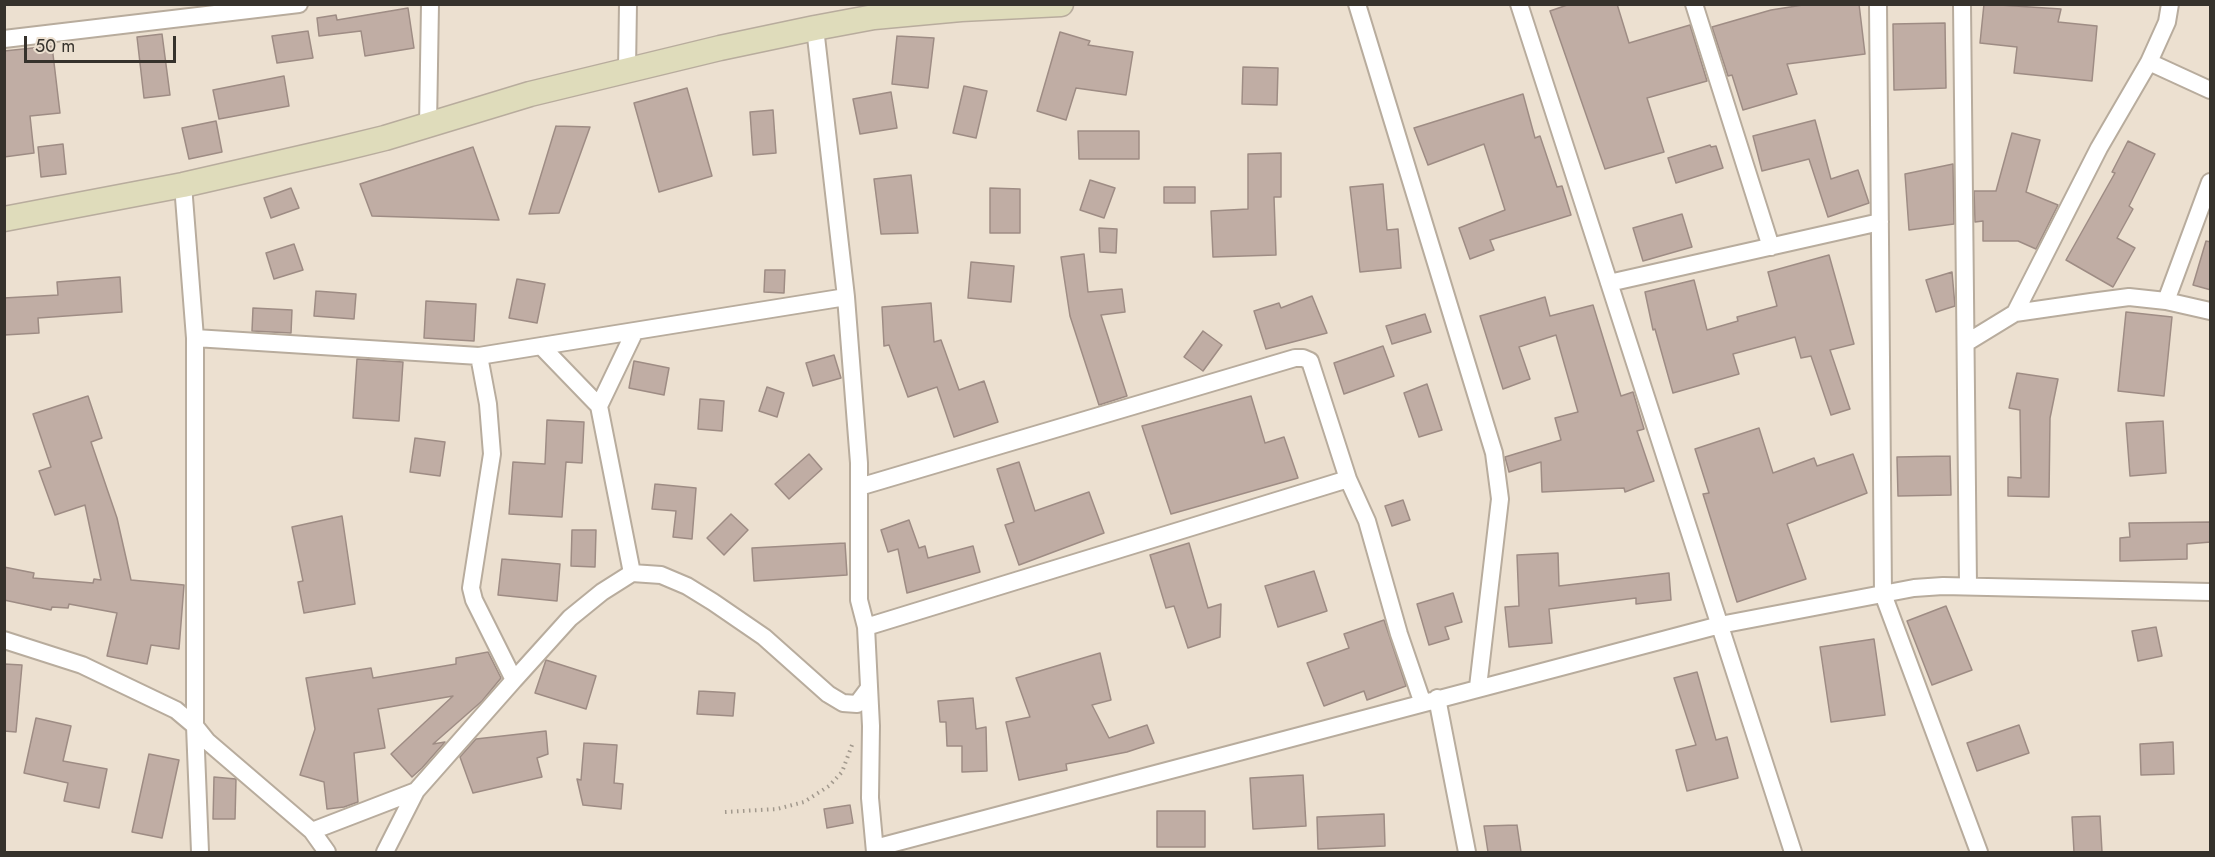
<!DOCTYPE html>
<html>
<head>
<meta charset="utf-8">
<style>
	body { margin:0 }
	#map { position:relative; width:2215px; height:857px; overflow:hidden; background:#ece0d0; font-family:Jost,sans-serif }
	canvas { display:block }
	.frame { position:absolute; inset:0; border:6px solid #36322c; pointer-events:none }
	.scale { position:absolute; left:24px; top:36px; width:152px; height:27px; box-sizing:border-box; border:3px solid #36322c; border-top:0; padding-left:8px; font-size:18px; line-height:21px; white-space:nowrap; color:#36322c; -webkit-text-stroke:4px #ece0d0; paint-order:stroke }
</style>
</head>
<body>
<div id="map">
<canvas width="2215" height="857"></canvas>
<div class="frame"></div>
<div class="scale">50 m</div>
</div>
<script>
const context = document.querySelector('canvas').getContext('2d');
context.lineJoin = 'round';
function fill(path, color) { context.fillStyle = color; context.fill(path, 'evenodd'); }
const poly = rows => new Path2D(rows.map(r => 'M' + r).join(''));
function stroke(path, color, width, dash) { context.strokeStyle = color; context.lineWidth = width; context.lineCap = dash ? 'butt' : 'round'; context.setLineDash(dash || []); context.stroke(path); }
const building = poly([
	[1570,4,1617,4,1629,43,1690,25,1707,81,1647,98,1664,152,1605,169,1550,11,1570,4],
	[1809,4,1859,4,1865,54,1787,64,1797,94,1743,110,1732,75,1728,76,1712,27,1771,10,1809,4],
	[1984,4,2061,9,2058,22,2097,26,2092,81,2014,73,2017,47,1980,43,1984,4],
	[408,8,414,48,365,56,361,31,319,36,317,18,336,15,337,20,408,8],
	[1945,23,1946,88,1894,90,1893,24,1945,23],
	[308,31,313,58,277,63,272,36,308,31],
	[1060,32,1090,41,1088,45,1133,52,1126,95,1076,88,1066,120,1037,111,1060,32],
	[162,34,170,95,144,98,137,37,162,34],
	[897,36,934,38,928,88,892,84,897,36],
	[52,46,60,113,30,116,34,153,4,157,4,51,52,46],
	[1243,67,1278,68,1277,105,1242,104,1243,67],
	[284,76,289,106,219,119,213,90,284,76],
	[964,86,987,91,976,138,953,133,964,86],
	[687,88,712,176,659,192,634,103,687,88],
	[891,92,897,128,860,134,853,99,891,92],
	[1523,94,1535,138,1540,136,1557,187,1562,186,1571,215,1490,240,1494,250,1470,259,1459,228,1505,210,1484,144,1428,165,1414,128,1523,94],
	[773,110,776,153,753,155,750,112,773,110],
	[1815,120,1831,179,1858,170,1869,203,1828,217,1809,159,1762,171,1753,136,1815,120],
	[216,121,222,152,189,159,182,128,216,121],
	[556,126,590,127,559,213,529,214,556,126],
	[1078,131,1139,131,1139,159,1079,159,1078,131],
	[2012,133,2040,140,2026,192,2058,205,2036,249,2018,241,1983,241,1983,221,1975,222,1974,191,1996,191,2012,133],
	[2128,141,2155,154,2129,206,2133,209,2117,238,2135,248,2113,287,2066,260,2115,173,2112,172,2128,141],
	[63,144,66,174,41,177,38,147,63,144],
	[1710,145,1711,147,1716,146,1723,168,1676,183,1668,158,1710,145],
	[473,147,499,220,372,216,360,184,473,147],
	[1281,153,1281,197,1274,197,1276,255,1213,257,1211,211,1248,209,1248,154,1281,153],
	[1953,164,1954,224,1909,230,1905,174,1953,164],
	[911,175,918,233,881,234,874,179,911,175],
	[1090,180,1115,188,1104,218,1080,210,1090,180],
	[1383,184,1387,230,1398,229,1401,268,1360,272,1350,187,1383,184],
	[1164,187,1195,187,1195,203,1164,203,1164,187],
	[291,188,299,208,271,218,264,198,291,188],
	[990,188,1020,189,1020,233,990,233,990,188],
	[1682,214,1692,247,1643,261,1633,228,1682,214],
	[1099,228,1117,229,1116,253,1100,252,1099,228],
	[2206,241,2211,242,2211,290,2193,285,2206,241],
	[294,244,303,270,274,279,266,253,294,244],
	[1084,254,1088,292,1122,289,1125,312,1101,315,1127,396,1099,405,1070,316,1061,257,1084,254],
	[1829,255,1854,344,1830,350,1850,409,1831,415,1811,356,1801,358,1795,337,1733,354,1739,374,1673,393,1655,329,1653,330,1645,292,1694,280,1707,330,1738,321,1737,317,1777,306,1768,272,1829,255],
	[971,262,1014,266,1011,302,968,298,971,262],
	[765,270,785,270,784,293,764,292,765,270],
	[1952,272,1955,306,1936,312,1926,280,1952,272],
	[120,277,122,312,38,318,39,333,4,335,4,298,58,295,57,282,120,277],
	[517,279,545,284,537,323,509,318,517,279],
	[316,291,356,294,354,319,314,316,316,291],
	[1312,296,1327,333,1266,349,1254,311,1279,303,1281,308,1312,296],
	[1545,297,1550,316,1593,305,1621,396,1633,392,1644,429,1637,431,1654,481,1625,492,1624,488,1542,492,1541,462,1509,472,1505,457,1561,440,1555,418,1578,412,1556,335,1519,347,1530,379,1503,389,1480,316,1545,297],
	[426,301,476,304,474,341,424,338,426,301],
	[931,303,934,342,941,340,959,390,984,381,998,422,954,437,937,387,908,397,889,345,884,346,882,307,931,303],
	[253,308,292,310,291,333,252,331,253,308],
	[2126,312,2172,317,2164,396,2118,391,2126,312],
	[1425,314,1431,332,1392,344,1386,326,1425,314],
	[1203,331,1222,345,1203,371,1184,357,1203,331],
	[1383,346,1394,376,1344,394,1334,363,1383,346],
	[834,355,841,378,813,386,806,363,834,355],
	[357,359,403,362,399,421,353,418,357,359],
	[634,361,669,368,664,395,629,388,634,361],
	[2017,373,2058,379,2050,418,2049,497,2008,496,2008,477,2021,478,2020,410,2009,408,2017,373],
	[1427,384,1442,430,1419,437,1404,393,1427,384],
	[767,387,784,393,777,417,759,411,767,387],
	[88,396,102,438,91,442,117,518,131,580,184,585,179,649,151,645,147,664,107,656,117,613,69,604,68,608,52,607,51,610,4,600,4,567,34,573,33,578,93,583,94,579,101,580,85,505,55,515,39,471,51,467,33,414,88,396],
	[1251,396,1265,443,1284,437,1298,478,1171,514,1142,426,1251,396],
	[700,399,724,401,722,431,698,429,700,399],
	[547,420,584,422,582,463,566,462,562,517,509,514,513,462,545,464,547,420],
	[2163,421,2166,473,2130,476,2126,423,2163,421],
	[1759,428,1773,473,1814,458,1817,466,1853,454,1867,493,1787,524,1806,579,1737,602,1703,494,1709,493,1695,449,1759,428],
	[415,438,445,442,440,476,410,472,415,438],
	[809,454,822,469,789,499,775,484,809,454],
	[1950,456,1951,495,1898,496,1897,457,1950,456],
	[1019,462,1035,511,1089,492,1104,533,1019,565,1005,525,1014,522,997,469,1019,462],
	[655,484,696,488,692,539,673,537,676,511,652,509,655,484],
	[1403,500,1410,520,1392,526,1385,506,1403,500],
	[731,514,748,530,724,555,707,538,731,514],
	[342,516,355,604,304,613,298,582,303,581,292,527,342,516],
	[909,520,919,548,925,546,928,558,973,546,980,572,907,593,898,549,888,552,881,530,909,520],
	[2211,522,2211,542,2187,544,2187,559,2120,561,2120,538,2130,537,2129,523,2211,522],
	[572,530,596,530,595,567,571,566,572,530],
	[845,543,847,575,754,581,752,548,845,543],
	[1189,543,1208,608,1221,604,1220,637,1188,648,1174,606,1166,608,1150,555,1189,543],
	[1558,553,1559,586,1669,573,1671,600,1636,604,1636,598,1549,609,1552,643,1509,647,1505,607,1519,606,1517,555,1558,553],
	[502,559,560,564,557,601,498,595,502,559],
	[1314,571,1327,611,1278,627,1265,586,1314,571],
	[1453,593,1462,622,1445,627,1449,639,1429,645,1417,604,1453,593],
	[1946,606,1972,670,1932,685,1907,621,1946,606],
	[1384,620,1406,686,1367,700,1364,691,1324,706,1307,663,1349,648,1344,634,1384,620],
	[2156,627,2162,656,2138,661,2132,631,2156,627],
	[1874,639,1885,715,1831,722,1820,647,1874,639],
	[488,652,501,678,482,701,433,744,445,742,422,768,412,777,391,754,453,696,378,709,385,748,354,753,358,802,344,807,327,809,324,782,300,775,315,729,306,678,371,668,373,678,456,664,456,658,488,652],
	[1100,653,1111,700,1092,705,1109,738,1147,725,1154,743,1127,752,1066,764,1067,770,1019,780,1006,722,1030,717,1016,678,1100,653],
	[546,660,596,676,586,709,535,693,546,660],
	[4,664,22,665,16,732,4,731,4,664],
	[1697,672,1716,740,1727,737,1738,778,1687,791,1676,750,1696,745,1674,678,1697,672],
	[699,691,735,693,733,716,697,714,699,691],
	[973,698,976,729,986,727,987,771,962,772,962,746,947,746,946,722,940,722,938,701,973,698],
	[36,718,71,726,63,761,107,769,99,808,64,801,68,783,24,773,36,718],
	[2019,725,2029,753,1977,771,1967,743,2019,725],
	[546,731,548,754,537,758,542,777,473,793,460,757,476,739,546,731],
	[2173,742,2174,774,2141,775,2140,744,2173,742],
	[584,743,617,745,614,783,623,784,621,809,583,805,577,779,581,780,584,743],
	[149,754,179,760,162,838,132,832,149,754],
	[1303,775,1306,826,1253,829,1250,778,1303,775],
	[214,777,236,779,235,819,213,819,214,777],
	[850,805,853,823,827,828,824,809,850,805],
	[1157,811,1205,811,1205,847,1157,847,1157,811],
	[1384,814,1385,846,1318,849,1317,817,1384,814],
	[2100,816,2102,852,2074,852,2072,817,2100,816],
	[1517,825,1521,852,1488,852,1484,826,1517,825]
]);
const path = poly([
	[725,812,777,809,804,802,829,786,842,772,852,745]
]);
const street = poly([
	[1357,4,1494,453,1500,499,1478,687],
	[1519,4,1793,852],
	[1694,4,1771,247],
	[1878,4,1883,594,1979,852],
	[1962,4,1968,585],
	[815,28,846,297,859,463,859,600,866,627,871,726,870,798,875,852],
	[4,39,299,4],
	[2149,62,2210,90],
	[627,70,628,4],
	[428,126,430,4],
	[183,185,195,338,195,726,200,852],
	[1609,283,1880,222],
	[2166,301,2210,182],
	[2015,313,2099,148,2149,62,2167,22,2170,4],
	[195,338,479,356,846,297],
	[1966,343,2015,313,2091,302,2129,297,2166,301,2210,311],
	[541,346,599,406,632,573],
	[599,406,634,333],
	[859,487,1295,358,1303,358,1310,361,1348,479,1367,521,1399,634,1422,701],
	[866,627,1348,479],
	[4,640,82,665,176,710,195,726,207,741,312,831,327,852],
	[514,680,570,618,602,592,632,573,661,575,687,586,713,602,764,637,828,694,843,703,857,704,869,688],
	[1437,698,1467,852],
	[312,831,416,791],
	[875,848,1720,625,1914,588,1943,586,2210,592],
	[385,852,416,791,514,680,474,600,471,588,492,454,488,404,479,356]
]);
const secondary = poly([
	[4,219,183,185,336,150,385,138,530,94,720,48,815,28,874,17,961,9,1061,4]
]);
fill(building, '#c0ada4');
stroke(building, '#9e8c84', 1.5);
stroke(street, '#b8ac9d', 20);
stroke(secondary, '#b8ac9d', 27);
stroke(path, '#a2998d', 4, [1.5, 4.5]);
stroke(street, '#fff', 16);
stroke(secondary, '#dfdcbb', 24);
</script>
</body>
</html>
